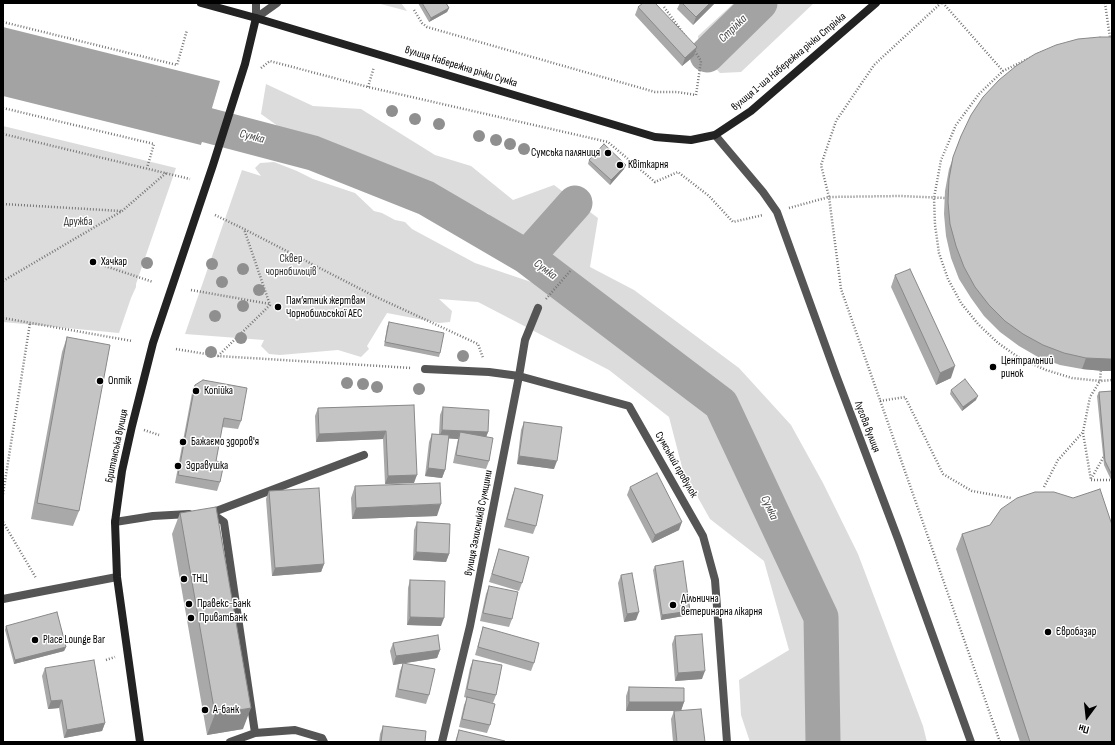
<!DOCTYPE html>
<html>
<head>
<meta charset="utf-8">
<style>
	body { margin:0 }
	#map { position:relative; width:1115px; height:745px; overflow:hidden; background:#fff; font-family:"Sofia Sans Condensed",sans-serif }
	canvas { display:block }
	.frame { position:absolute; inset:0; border:4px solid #000; pointer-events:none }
	.north { position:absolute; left:1067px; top:697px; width:40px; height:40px; -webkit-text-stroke:3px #fff; paint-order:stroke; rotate:195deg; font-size:11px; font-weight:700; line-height:16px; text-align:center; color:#000 }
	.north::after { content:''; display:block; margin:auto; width:14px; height:18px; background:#000; clip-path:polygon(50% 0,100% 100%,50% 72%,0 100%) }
</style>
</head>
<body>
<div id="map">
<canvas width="1115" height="745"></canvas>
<div class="frame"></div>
<div class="north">Пн</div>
</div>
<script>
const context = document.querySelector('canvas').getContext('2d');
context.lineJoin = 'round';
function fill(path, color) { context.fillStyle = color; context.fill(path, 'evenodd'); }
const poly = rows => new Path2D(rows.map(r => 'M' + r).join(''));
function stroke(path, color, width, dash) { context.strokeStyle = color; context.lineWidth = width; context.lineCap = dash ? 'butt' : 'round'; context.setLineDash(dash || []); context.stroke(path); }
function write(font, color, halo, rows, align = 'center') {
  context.font = font + ' "Sofia Sans Condensed",sans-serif'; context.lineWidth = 3; context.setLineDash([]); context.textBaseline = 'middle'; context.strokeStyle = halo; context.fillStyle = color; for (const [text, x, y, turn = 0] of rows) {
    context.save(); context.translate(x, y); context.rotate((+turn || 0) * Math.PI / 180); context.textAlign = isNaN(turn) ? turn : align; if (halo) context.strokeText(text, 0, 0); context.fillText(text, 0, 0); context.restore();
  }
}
const green = poly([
	[377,3,401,3,407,11],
	[734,3,814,3,741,72,720,73,699,51,698,36],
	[266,84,313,106,361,109,435,155,471,166,513,200,554,185,598,218,590,267,634,290,739,368,791,425,823,483,858,554,923,726,927,742,750,742,741,715,739,680,789,650,764,561,710,519,683,471,669,417,609,370,478,302,439,299,452,311,450,322,439,323,387,313,367,346,369,349,361,357,338,350,280,355,269,354,261,346,264,340,185,334,242,170,261,176,255,168,260,163,274,162,297,171,313,179,355,193,374,211,382,213,395,220,405,222,412,229,475,263,546,287,517,252,496,242,489,214,430,194,408,175,343,160,311,154,289,134,261,114],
	[3,126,176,168,136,284,136,287,131,298,119,333,3,322]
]);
const water = poly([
	[3,27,220,81,201,145,3,96]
]);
const pier = poly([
	[221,80,222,82,203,145,201,146]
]);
const river = poly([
	[707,55,760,3],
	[161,113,313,153,426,198,527,257,721,404,821,617,823,742],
	[527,257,575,203]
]);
const path = poly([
	[941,3,874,65,836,121,821,165,829,197,841,289,1000,742],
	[943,3,1003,71],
	[1105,3,1110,38],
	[664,7,686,37],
	[414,10,422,23,427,27,655,92,677,92,696,95,701,61,694,50],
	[3,22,177,65,187,30],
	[1044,51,1003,71,979,94,956,125,941,160,934,198,935,225,939,253,948,279,961,303,978,324,998,343,1021,359,1046,370,1072,378,1100,381,1112,380],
	[261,68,270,61,368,87,608,142,655,182,678,172,709,196,733,222,763,215],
	[368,87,374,67],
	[3,108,154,144,147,168],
	[3,134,190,179],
	[3,204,121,211],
	[789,208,829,197,900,196,946,198],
	[215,215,244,229,372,295,478,344,483,358],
	[105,266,153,282],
	[3,281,122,211,166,173],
	[191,290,270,304],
	[546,299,571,270],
	[3,318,132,341],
	[176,349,218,356,412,368],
	[218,356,270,305,244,229],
	[880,401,905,397,943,474,972,491,1011,498],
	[144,430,159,435],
	[1083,433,1091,480],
	[1091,479,1103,458,1105,456],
	[1091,480,1112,480],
	[1044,487,1058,460,1083,432,1090,397,1100,381,1101,368],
	[3,494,30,323],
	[3,522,36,578],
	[106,660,115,657]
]);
const service = poly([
	[208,513,211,513,224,522,255,733,230,742],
	[211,513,364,455],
	[115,522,153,516,189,514],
	[255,733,295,730,322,738,324,742]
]);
const minor = poly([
	[256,18,256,3],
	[715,135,763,192,777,212,836,375,898,539,971,742],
	[425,369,489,372,519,376,629,406,703,536,715,580,727,742],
	[3,599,44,591,117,577],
	[442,742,470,626,519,376,525,340,538,308]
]);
const tertiary = poly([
	[256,18,277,3]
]);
const secondary = poly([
	[201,3,256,18,655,137,691,140,715,135,751,111,876,3],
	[140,742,117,577,115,522,122,471,132,426,153,343,213,165,245,64,256,18]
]);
const trees = [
	[392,111],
	[415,119],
	[439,124],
	[479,136],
	[496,140],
	[510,144],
	[524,149],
	[147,263],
	[212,264],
	[243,269],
	[222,282],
	[259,290],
	[243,306],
	[215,316],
	[241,338],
	[211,352],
	[463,356],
	[347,383],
	[363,384],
	[377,387],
	[419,389]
];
const wall = poly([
	[418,3,446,3,449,8,447,12,429,22],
	[680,3,715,3,693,25,677,9],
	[638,7,694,56,682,66,635,15],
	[1112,37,1112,371,1104,371,1082,369,1060,365,1038,357,1019,346,1000,332,984,316,971,298,959,279,951,258,946,236,944,214,945,191,949,169,961,136],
	[589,160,624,169,610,185,588,164],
	[895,275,951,378,936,385,891,287],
	[389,322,440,353,439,357,384,346,387,327],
	[67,337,79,511,73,526,31,519,62,352],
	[195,385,241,421,238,429,222,427,216,461,220,482,217,491,175,483,192,393],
	[951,390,976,400,962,411,950,394],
	[1112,391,1112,482,1104,465,1097,396,1099,392],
	[414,405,414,483,385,484,383,439,316,442,315,416,318,408],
	[443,407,488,432,486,437,489,461,486,469,453,463,458,439,448,438,445,470,442,478,425,476,429,442,432,434,439,434,440,415],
	[524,422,554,469,517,464,521,430],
	[355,486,437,516,352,519,351,498],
	[630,487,679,530,652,543,627,495],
	[515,488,536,526,533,534,504,527,512,496],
	[269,491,324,564,321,572,272,576,266,499],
	[180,513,243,729,207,735,172,534],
	[417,522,449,554,446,562,413,560,414,530],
	[990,525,1112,742,1020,742,956,549,962,534],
	[499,549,522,583,519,591,489,582],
	[655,566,690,611,689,615,661,620,653,570],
	[621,575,636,620,624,622,618,583],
	[410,580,441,626,407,625,408,588],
	[489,586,512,619,509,627,480,621,486,594],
	[6,626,66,647,64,651,14,664,5,630],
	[483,627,534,663,531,671,475,655],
	[675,636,702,679,675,681,672,644],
	[393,643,440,650,437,658,393,665,390,651],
	[473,660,496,695,493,703,482,701,490,725,487,733,459,727,464,705,467,698,464,697,470,668],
	[403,663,429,695,426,704,395,697,400,671],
	[45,668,105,723,102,731,64,738,59,708,48,709,42,676],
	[629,687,684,702,681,710,705,742,673,742,671,719,674,711,678,711,626,711,626,696],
	[383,726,425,742,379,742,380,734],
	[459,730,505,742,455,742]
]);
const shadedWall = poly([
	[710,3,715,3,693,25,696,17],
	[449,8,447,12,429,22,431,18],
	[697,47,694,56,682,66,685,58],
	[626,165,624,169,610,185,611,180],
	[1086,358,1112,359,1112,371,1104,371,1082,369],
	[955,366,951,378,936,385,940,373],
	[978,396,976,400,962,411,963,407],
	[442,430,488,432,485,440,460,432,458,439,439,438],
	[386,431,383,439,316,442,319,434],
	[519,456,557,461,554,469,517,464],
	[428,468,445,470,442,478,425,476],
	[417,475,414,483,385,484,388,476],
	[441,504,437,516,352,519,356,508],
	[682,522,679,530,652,543,655,535],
	[416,552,449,554,446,562,413,560],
	[324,564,321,572,272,576,275,568],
	[690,611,689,615,661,620,662,615],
	[639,612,636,620,624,622,627,614],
	[410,617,444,618,441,626,407,625],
	[66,647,64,651,14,664,15,660],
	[440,650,437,658,393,665,396,656],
	[705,671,702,679,675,681,678,673],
	[62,700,59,708,48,709,51,701],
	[629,702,684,702,681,711,626,711],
	[251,708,243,729,207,735,215,714],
	[105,723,102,731,64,738,67,730]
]);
const building = poly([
	[422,3,446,3,449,8,431,18,422,3],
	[643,3,655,3,697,47,685,58,638,7,643,3],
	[682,3,710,3,696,17,682,3],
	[1100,37,1112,37,1112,359,1109,359,1086,358,1064,353,1043,345,1023,334,1005,321,989,305,975,287,964,267,956,246,950,224,948,202,949,179,953,157,961,136,971,115,983,97,999,80,1016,66,1035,54,1056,45,1078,39,1100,37],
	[604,144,626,165,611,180,589,160,604,144],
	[910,269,955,366,940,373,895,275,910,269],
	[389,322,444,333,440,353,385,342,389,322],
	[67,337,110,345,79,511,37,503,67,337],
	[965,379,978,396,963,407,951,390,965,379],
	[203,380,247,388,241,421,224,418,216,461,224,463,220,482,178,475,195,385,203,380],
	[1112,391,1112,475,1105,461,1099,392,1112,391],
	[414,405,417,475,388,476,386,431,319,434,318,408,414,405],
	[443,407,489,410,488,432,442,430,443,407],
	[524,422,562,427,557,461,519,456,524,422],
	[460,432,493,438,489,461,456,455,460,432],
	[432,434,449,435,445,470,428,468,432,434],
	[657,473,682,522,655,535,630,487,657,473],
	[440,483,441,504,356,508,355,486,440,483],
	[319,488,324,564,275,568,269,491,319,488],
	[515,488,543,495,536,526,507,519,515,488],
	[1100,489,1112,525,1112,742,1030,742,962,534,990,525,1001,509,1017,498,1035,492,1054,492,1073,498,1100,489],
	[216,507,251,708,215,714,180,513,216,507],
	[417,522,450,524,449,554,416,552,417,522],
	[499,549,529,557,522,583,492,574,499,549],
	[683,561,690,611,662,615,655,566,683,561],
	[632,573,639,612,627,614,621,575,632,573],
	[410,580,445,581,444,618,410,617,410,580],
	[489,586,518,592,512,619,483,613,489,586],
	[57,612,66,647,15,660,6,626,57,612],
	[483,627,539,643,534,663,478,647,483,627],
	[702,634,705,671,678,673,675,636,702,634],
	[438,635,440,650,396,656,393,643,438,635],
	[94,660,105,723,67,730,62,700,51,701,45,668,94,660],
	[473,660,502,665,496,695,467,689,473,660],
	[403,663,435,669,429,695,398,689,403,663],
	[629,687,684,688,684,702,629,702,629,687],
	[467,697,495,704,490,725,462,719,467,697],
	[701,709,705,742,677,742,674,711,701,709],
	[383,726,426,731,425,742,381,742,383,726],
	[459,730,505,741,505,742,456,742,459,730]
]);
const markers = [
	[608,153,4,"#000"],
	[620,165,4,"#000"],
	[93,262,4,"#000"],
	[278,307,4,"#000"],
	[993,367,4,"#000"],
	[100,381,4,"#000"],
	[196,391,4,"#000"],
	[183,442,4,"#000"],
	[178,466,4,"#000"],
	[184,579,4,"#000"],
	[189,604,4,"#000"],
	[673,605,4,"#000"],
	[191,618,4,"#000"],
	[1048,632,4,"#000"],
	[35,640,4,"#000"],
	[205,710,4,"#000"]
];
const streetNames = [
	["вулиця 1-ша Набережна річки Стрілка",789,62,-40],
	["вулиця Набережна річки Сумка",461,67,17],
	["Лугова вулиця",867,427,69],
	["Британська вулиця",117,446,-78],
	["Сумський провулок",676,465,60],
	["вулиця Захисників Сумщини",479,523,-79]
];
const poiNames = [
	["Сумська паляниця",600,153,"right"],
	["Квіткарня",628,165],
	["Хачкар",101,262],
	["Пам’ятник жертвам",286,301],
	["Чорнобильської АЕС",286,314],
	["Центральний",1001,361],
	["ринок",1001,374],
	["Оптік",108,381],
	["Копійка",204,391],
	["Бажаємо здоров'я",191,442],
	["Здравушка",186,466],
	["ТНЦ",192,579],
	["Дільнична",681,599],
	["ветеринарна лікарня",681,612],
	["Правекс-Банк",197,604],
	["ПриватБанк",199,618],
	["Євробазар",1056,632],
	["Place Lounge Bar",43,640],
	["А-банк",213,710]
];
const parkNames = [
	["Дружба",78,222],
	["Сквер",291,259],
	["чорнобильців",291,272]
];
const waterNames = [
	["Стрілка",733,29,-44],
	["Сумка",252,137,14],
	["Сумка",545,270,37],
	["Сумка",769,508,65]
];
fill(green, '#dcdcdc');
fill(water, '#a3a3a3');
fill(pier, '#fff');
stroke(river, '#a3a3a3', 35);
stroke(path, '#777', 2.5, [1, 2]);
stroke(service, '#555', 8);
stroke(minor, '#555', 8);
stroke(tertiary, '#555', 8);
stroke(secondary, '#222', 8);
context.fillStyle = '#8f8f8f';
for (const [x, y] of trees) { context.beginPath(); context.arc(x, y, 6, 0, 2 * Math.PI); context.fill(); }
fill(wall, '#a9a9a9');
fill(shadedWall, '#898989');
fill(building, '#c4c4c4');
stroke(building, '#898989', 1);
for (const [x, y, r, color] of markers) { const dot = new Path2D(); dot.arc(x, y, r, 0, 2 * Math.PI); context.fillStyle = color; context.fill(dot); stroke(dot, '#fff', 1.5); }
write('11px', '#000', '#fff', streetNames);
write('11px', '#000', '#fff', poiNames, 'left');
write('11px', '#333', '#fff', parkNames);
write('italic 12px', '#444', '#fff', waterNames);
</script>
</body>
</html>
